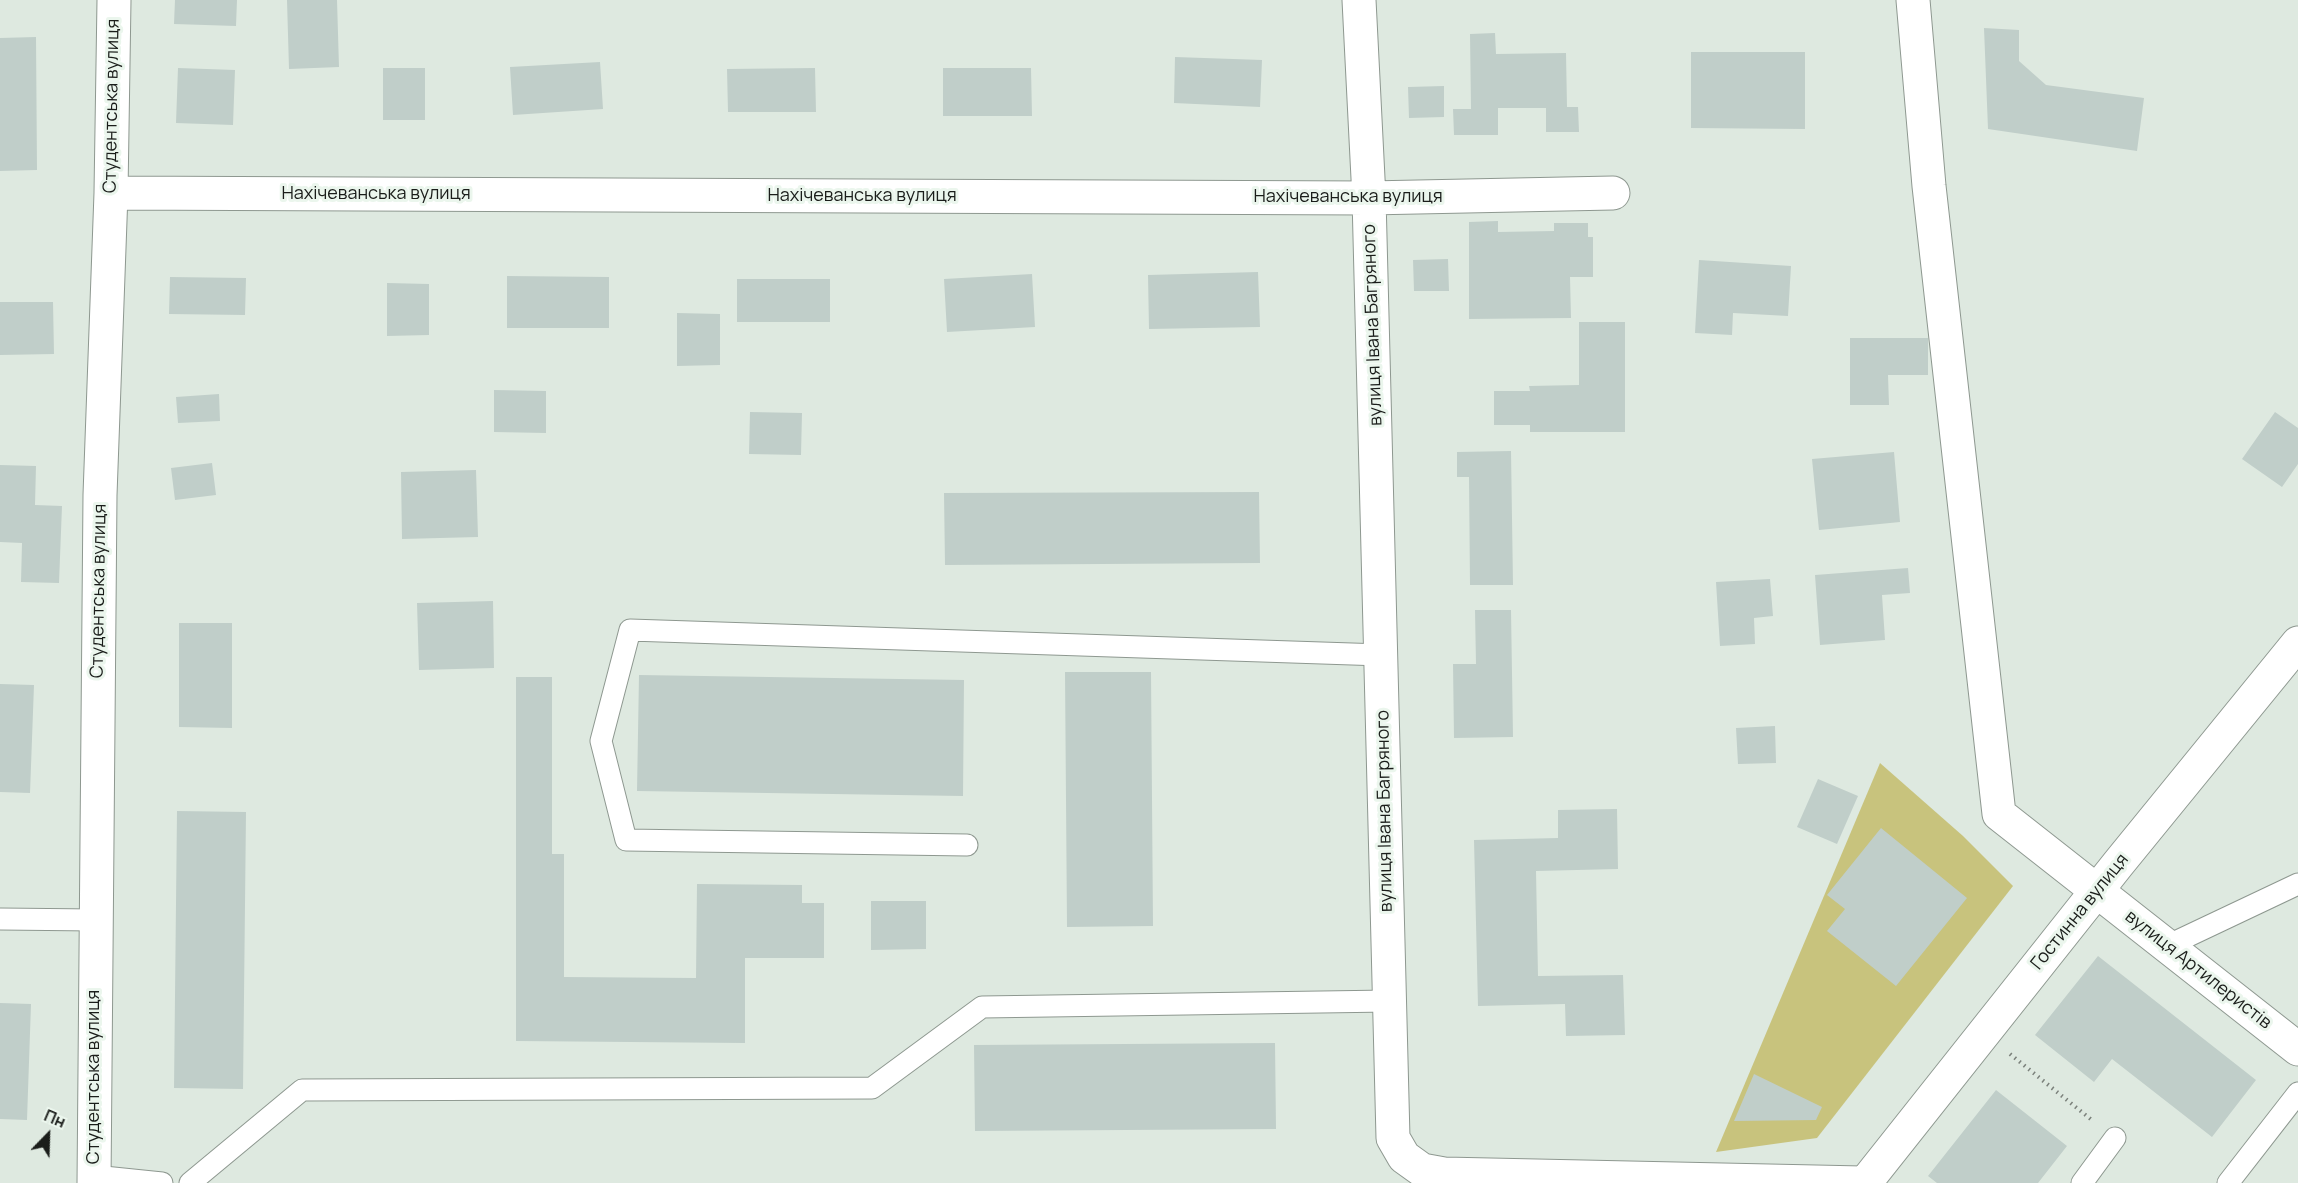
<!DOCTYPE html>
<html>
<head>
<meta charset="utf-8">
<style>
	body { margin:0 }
	#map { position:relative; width:2298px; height:1183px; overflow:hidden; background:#dee9e0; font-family:Manrope,sans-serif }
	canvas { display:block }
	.north { position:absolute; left:18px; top:1105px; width:60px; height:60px; -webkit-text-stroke:4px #ebf6ed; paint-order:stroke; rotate:23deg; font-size:16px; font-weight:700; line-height:24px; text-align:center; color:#1a1d1a }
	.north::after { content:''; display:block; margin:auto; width:21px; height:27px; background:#1a1d1a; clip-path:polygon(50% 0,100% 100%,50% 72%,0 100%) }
</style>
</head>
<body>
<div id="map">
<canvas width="2298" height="1183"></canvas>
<div class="north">Пн</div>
</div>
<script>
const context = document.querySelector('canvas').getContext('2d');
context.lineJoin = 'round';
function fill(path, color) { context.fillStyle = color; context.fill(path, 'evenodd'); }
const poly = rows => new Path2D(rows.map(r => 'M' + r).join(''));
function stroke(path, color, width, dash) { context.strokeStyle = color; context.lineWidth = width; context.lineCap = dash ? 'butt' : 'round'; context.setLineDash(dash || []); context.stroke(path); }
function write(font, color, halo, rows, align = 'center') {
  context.font = font + ' Manrope,sans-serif'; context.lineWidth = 6; context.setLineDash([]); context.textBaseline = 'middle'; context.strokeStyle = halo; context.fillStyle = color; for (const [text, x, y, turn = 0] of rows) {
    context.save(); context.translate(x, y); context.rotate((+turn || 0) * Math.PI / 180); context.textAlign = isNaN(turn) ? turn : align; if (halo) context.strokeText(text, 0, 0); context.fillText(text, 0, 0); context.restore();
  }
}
const green = poly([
	[1880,763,1963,836,2013,886,1817,1138,1716,1152]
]);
const building = poly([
	[175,0,237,0,236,26,174,24],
	[287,0,337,0,339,67,289,69],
	[1984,28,2019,30,2019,61,2046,85,2144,98,2137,151,1988,129],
	[1495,33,1496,54,1566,53,1567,107,1578,107,1579,132,1546,132,1546,108,1498,108,1498,135,1454,135,1453,109,1471,109,1470,34],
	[36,37,37,170,0,171,0,38],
	[1691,52,1805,52,1805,129,1691,128],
	[1175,57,1262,60,1260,107,1174,103],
	[600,62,603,109,513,115,510,67],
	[178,68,235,70,233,125,176,123],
	[383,68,425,68,425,120,383,120],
	[815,68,816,112,728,112,727,69],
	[943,68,1031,68,1032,116,943,116],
	[1444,86,1444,117,1409,118,1408,87],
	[1498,221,1498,232,1554,231,1554,223,1588,223,1588,237,1593,237,1593,277,1570,277,1571,318,1469,319,1469,222],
	[1448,259,1449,291,1414,291,1413,260],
	[1699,260,1791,266,1788,316,1733,313,1732,335,1695,333],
	[1258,272,1260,327,1149,329,1148,275],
	[1032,274,1035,327,947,332,944,279],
	[507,276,609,277,609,328,507,328],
	[170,277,246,278,245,315,169,314],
	[737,279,830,279,830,322,737,322],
	[387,283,429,284,429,335,387,336],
	[0,302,53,302,54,354,0,355],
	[677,313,720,314,720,365,677,366],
	[1579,322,1625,322,1625,432,1530,432,1530,425,1494,425,1494,391,1530,391,1529,386,1579,385],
	[1850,338,1928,338,1928,375,1888,375,1889,405,1850,405],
	[494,390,546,391,546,433,494,432],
	[219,394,220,421,178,423,176,397],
	[750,412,802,413,801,455,749,454],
	[2275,412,2298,428,2298,464,2282,487,2242,459],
	[1511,451,1513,585,1470,585,1469,477,1457,477,1457,452],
	[1894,452,1900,522,1819,530,1812,459],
	[212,463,216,495,175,500,171,468],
	[0,465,36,466,35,505,62,506,59,583,21,582,22,543,0,542],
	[476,470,478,537,402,539,401,472],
	[1259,492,1260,563,945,565,944,493],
	[1908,568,1910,593,1882,595,1885,640,1820,645,1815,575],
	[1770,579,1773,616,1754,618,1755,644,1720,646,1716,582],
	[493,601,494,668,419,670,417,603],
	[1475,610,1511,610,1513,737,1454,738,1453,664,1476,664],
	[179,623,232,623,232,728,179,727],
	[1065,672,1151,672,1153,926,1067,927],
	[639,675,964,680,963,796,637,791],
	[516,677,552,677,552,854,564,854,564,977,696,978,697,884,802,885,802,903,824,903,824,958,745,958,745,1043,516,1041],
	[0,684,34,685,30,793,0,792],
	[1775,726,1776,763,1738,764,1736,728],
	[1818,779,1858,796,1837,844,1797,827],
	[1617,809,1618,869,1536,871,1538,976,1623,975,1625,1035,1566,1036,1565,1004,1478,1006,1474,840,1558,838,1558,810],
	[177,811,246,812,243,1089,174,1088],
	[1881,828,1967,898,1896,986,1827,931,1845,909,1827,895],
	[871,901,926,901,926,949,871,950],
	[2098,956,2256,1080,2212,1137,2112,1059,2094,1082,2035,1035],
	[0,1003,31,1004,27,1120,0,1119],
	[1275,1043,1276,1129,975,1131,974,1045],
	[1754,1074,1822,1107,1816,1120,1734,1121],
	[1996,1090,2067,1146,2038,1183,1937,1183,1928,1176]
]);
const path = poly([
	[2010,1054,2093,1121]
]);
const service = poly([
	[967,845,626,840,601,741,630,630,1382,655],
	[0,919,95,920],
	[2167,946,2298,884],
	[94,1176,162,1183],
	[190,1183,302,1090,872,1088,982,1007,1389,1001],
	[2082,1183,2115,1138],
	[2228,1183,2298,1093]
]);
const minor = poly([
	[1359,0,1369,198,1393,1138,1404,1157,1422,1170,1444,1174,1862,1183],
	[1913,0,1929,186,1999,814,2298,1049],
	[111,193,1369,198,1613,193],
	[94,1183,100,495,111,193,114,0],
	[1865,1183,2118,864,2298,643]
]);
const streetNames = [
	["Студентська вулиця",112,106,-89],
	["Нахічеванська вулиця",376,194],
	["Нахічеванська вулиця",862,196],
	["Нахічеванська вулиця",1348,197],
	["вулиця Івана Багряного",1373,325,-92],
	["Студентська вулиця",99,591,-89],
	["вулиця Івана Багряного",1385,811,-91],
	["Гостинна вулиця",2080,912,-51],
	["вулиця Артилеристів",2198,970,38],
	["Студентська вулиця",94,1077,-90]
];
fill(green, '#c8c37d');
fill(building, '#c0cec9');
stroke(service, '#8e9890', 23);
stroke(minor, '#8e9890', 35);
stroke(path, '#7b817b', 4, [1.5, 4.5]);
stroke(service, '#fff', 21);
stroke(minor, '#fff', 33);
write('18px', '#1a1d1a', '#ebf6ed', streetNames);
</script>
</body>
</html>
